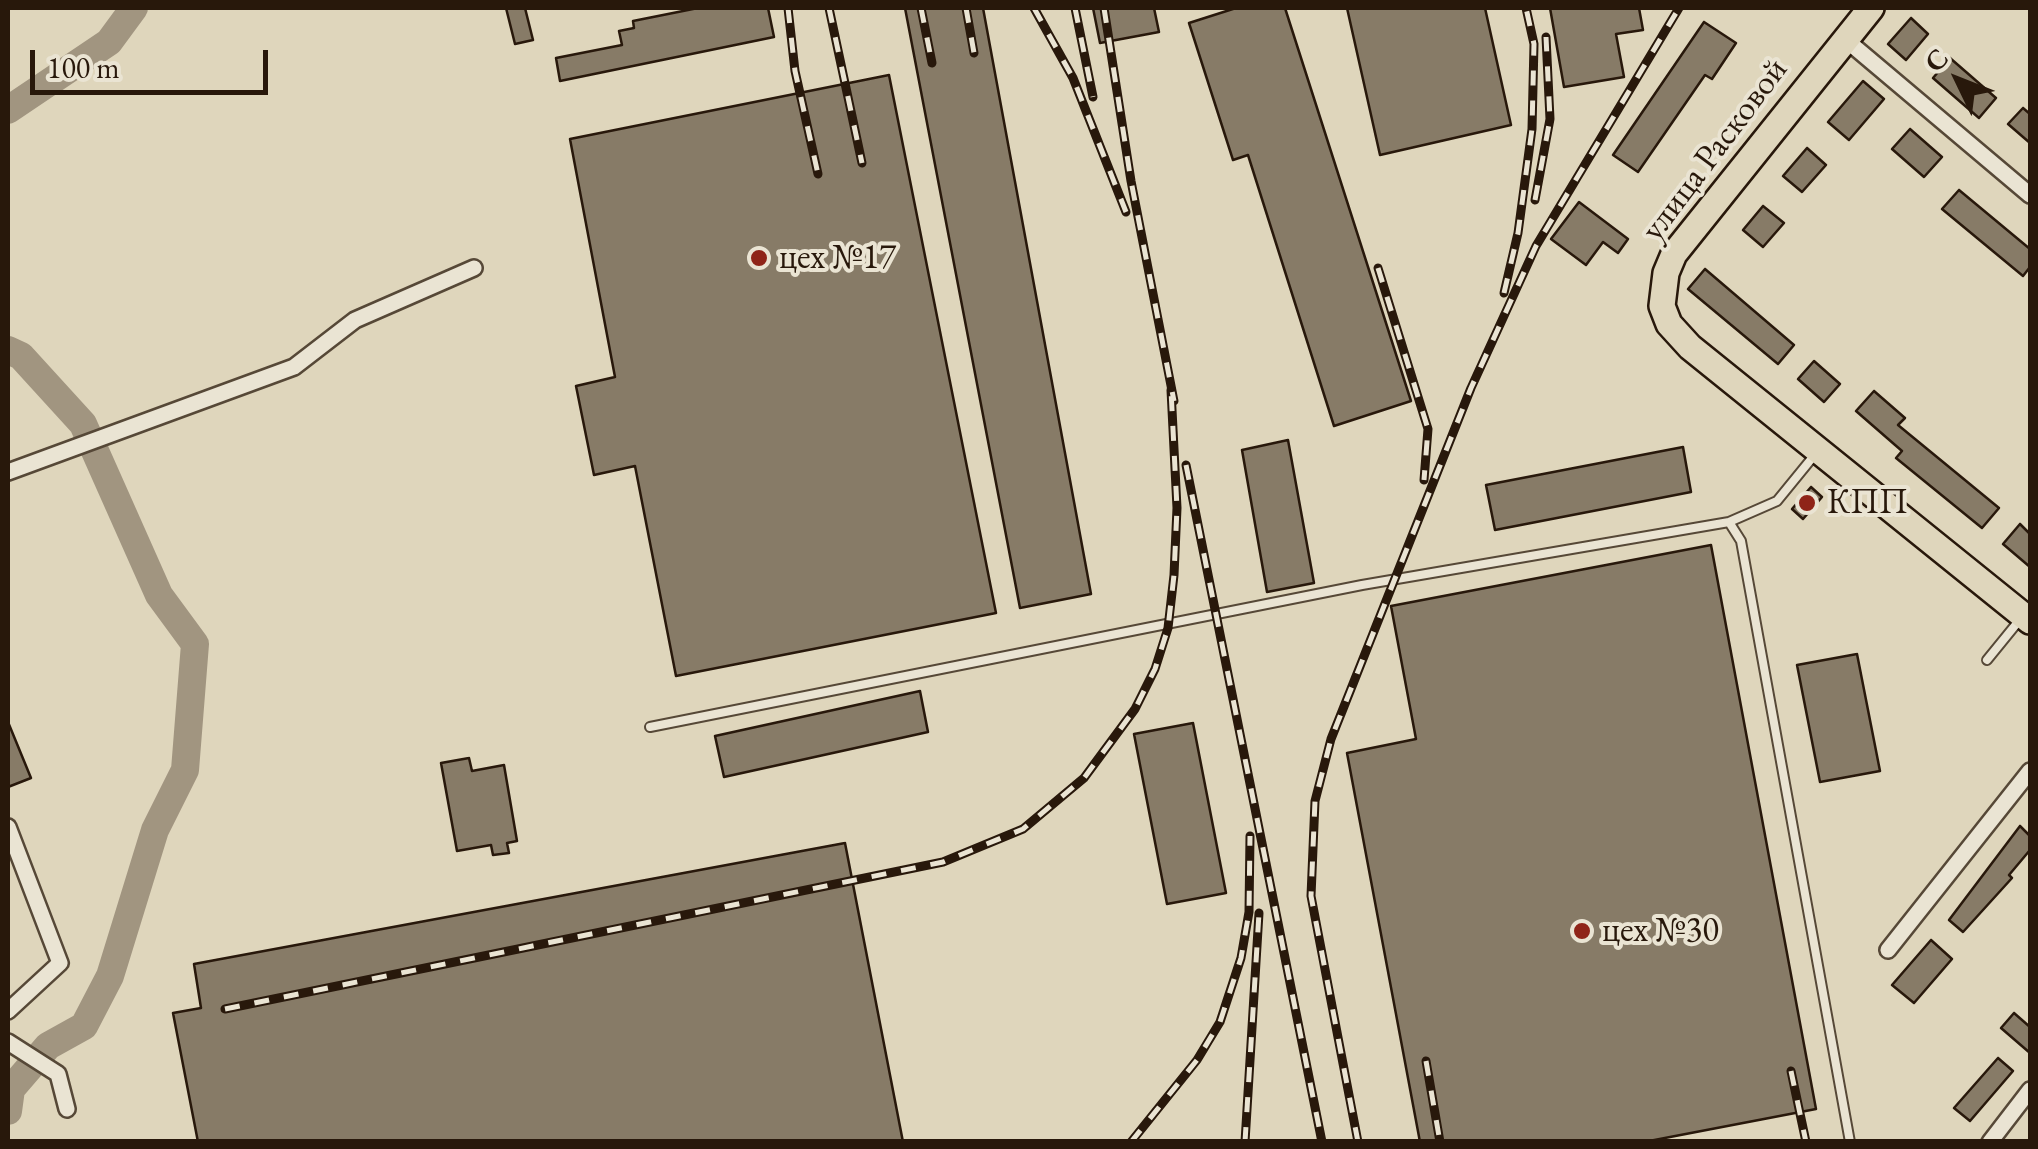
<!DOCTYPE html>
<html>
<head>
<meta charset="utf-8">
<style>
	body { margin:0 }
	#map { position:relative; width:2038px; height:1149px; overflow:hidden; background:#dfd6bc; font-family:"EB Garamond",serif }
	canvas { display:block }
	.frame { position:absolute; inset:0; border:10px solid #28180b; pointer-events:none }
	.north { position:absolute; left:1908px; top:30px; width:100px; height:100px; -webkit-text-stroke:8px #eae4d3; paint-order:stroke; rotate:313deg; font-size:28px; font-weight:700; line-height:40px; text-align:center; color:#28180b }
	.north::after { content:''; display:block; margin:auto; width:35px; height:45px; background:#28180b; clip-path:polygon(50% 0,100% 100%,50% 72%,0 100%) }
	.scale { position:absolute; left:30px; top:50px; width:238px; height:45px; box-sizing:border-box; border:5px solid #28180b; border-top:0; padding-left:12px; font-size:30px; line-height:35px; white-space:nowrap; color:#28180b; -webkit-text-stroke:8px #eae4d3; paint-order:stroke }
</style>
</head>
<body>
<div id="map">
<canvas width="2038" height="1149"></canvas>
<div class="frame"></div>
<div class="north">С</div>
<div class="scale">100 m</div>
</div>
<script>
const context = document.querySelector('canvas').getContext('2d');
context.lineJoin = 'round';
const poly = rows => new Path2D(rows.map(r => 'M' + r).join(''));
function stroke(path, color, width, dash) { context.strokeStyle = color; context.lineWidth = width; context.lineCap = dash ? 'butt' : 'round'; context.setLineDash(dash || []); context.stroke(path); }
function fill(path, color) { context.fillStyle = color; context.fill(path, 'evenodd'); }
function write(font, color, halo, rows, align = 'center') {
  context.font = font + ' "EB Garamond",serif'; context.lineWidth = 8; context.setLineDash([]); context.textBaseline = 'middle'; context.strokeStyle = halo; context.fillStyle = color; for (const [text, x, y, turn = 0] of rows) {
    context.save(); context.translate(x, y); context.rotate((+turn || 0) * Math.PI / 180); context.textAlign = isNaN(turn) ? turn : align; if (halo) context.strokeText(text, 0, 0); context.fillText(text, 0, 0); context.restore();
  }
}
const river = poly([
	[8,110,109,42,134,8],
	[8,350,21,356,83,424,159,595,195,644,185,770,155,830,110,976,84,1026,48,1046,11,1089,8,1111]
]);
const building = poly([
	[506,8,525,8,533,40,515,44,506,8],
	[698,8,768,8,774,37,560,81,556,58,622,45,619,31,634,28,633,21,698,8],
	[905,8,983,8,1091,594,1020,608,905,8],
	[1093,8,1154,8,1159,32,1100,43,1093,8],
	[1236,8,1285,8,1411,401,1334,426,1248,155,1233,160,1189,23,1236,8],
	[1347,8,1485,8,1511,125,1380,155,1347,8],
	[1550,8,1639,8,1643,30,1616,34,1624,77,1564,87,1550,8],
	[1911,18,1928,34,1906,60,1888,44,1911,18],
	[1704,22,1736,43,1712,79,1705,75,1638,172,1613,155,1704,22],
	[1950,58,1996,98,1979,118,1933,78,1950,58],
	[889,75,996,613,676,676,635,466,594,475,576,386,615,377,570,139,889,75],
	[1863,81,1884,99,1849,140,1828,122,1863,81],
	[2023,108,2030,114,2030,143,2008,124,2023,108],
	[1910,129,1942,157,1924,177,1892,149,1910,129],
	[1807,148,1826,165,1802,192,1783,176,1807,148],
	[1959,190,2030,249,2030,267,2023,276,1942,209,1959,190],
	[1579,202,1628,239,1618,253,1603,242,1586,265,1551,239,1579,202],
	[1763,206,1784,223,1763,247,1743,230,1763,206],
	[1705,269,1794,345,1778,364,1688,289,1705,269],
	[1814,361,1840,384,1824,402,1798,379,1814,361],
	[1874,391,1905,418,1898,425,1999,508,1982,528,1896,458,1902,451,1856,411,1874,391],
	[1288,440,1314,583,1267,592,1242,450,1288,440],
	[1683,447,1691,492,1495,530,1486,485,1683,447],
	[1811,487,1822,497,1803,519,1792,509,1811,487],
	[2020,524,2030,534,2030,567,2003,544,2020,524],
	[1711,545,1816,1109,1644,1142,1420,1142,1347,753,1416,739,1391,606,1711,545],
	[1857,654,1880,771,1820,782,1797,665,1857,654],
	[920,691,928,732,724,777,715,736,920,691],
	[8,722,31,778,8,787,8,722],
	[1193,723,1226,893,1167,904,1134,734,1193,723],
	[469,758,472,771,504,765,517,841,507,843,509,853,493,855,491,845,457,851,441,763,469,758],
	[2020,826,2030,836,2030,850,2009,875,2012,878,1963,932,1949,920,2020,826],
	[845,843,903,1142,198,1142,173,1013,201,1008,194,964,845,843],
	[1931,940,1952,959,1914,1003,1892,985,1931,940],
	[2014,1013,2030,1027,2030,1053,2001,1028,2014,1013],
	[1998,1058,2013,1071,1970,1121,1954,1108,1998,1058]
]);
const service = poly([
	[1729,522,1777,501,1817,452],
	[1987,660,2022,617],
	[650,727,1362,585,1729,522,1741,541,1850,1142]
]);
const minor = poly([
	[1845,39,2030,195],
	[8,472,294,367,355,320,474,268],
	[8,827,60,963,8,1011],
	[1888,950,2030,771],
	[8,1042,58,1074,67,1109],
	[1990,1142,2030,1090]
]);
const primary = poly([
	[1871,8,1674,254,1666,273,1662,306,1669,324,1690,347,2030,621]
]);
const rail = poly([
	[788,8,795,71,818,174],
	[829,8,862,163],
	[921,8,932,63],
	[966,8,974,53],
	[1034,8,1073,78,1126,212],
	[1075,8,1093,97],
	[1104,8,1131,181,1174,401],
	[1535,200,1550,119,1546,37],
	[1378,268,1428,429,1424,480],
	[1504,293,1518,233,1532,129,1534,44,1526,8],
	[1186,465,1322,1142],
	[225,1009,943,862,1023,829,1084,778,1135,709,1155,669,1168,628,1174,575,1177,508,1171,390],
	[1426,1061,1440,1142],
	[1791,1071,1806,1142],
	[1131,1142,1197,1060,1220,1022,1241,958,1249,912,1250,836],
	[1245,1142,1259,913],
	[1358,1142,1311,896,1315,801,1331,739,1471,388,1536,246,1679,8]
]);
const markers = [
	[759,258,10,"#8f2418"],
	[1807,503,10,"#8f2418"],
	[1582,931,10,"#8f2418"]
];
const streetNames = [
	["улица Расковой",1715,150,-53]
];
const poiNames = [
	["цех №17",779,258],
	["КПП",1827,503],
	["цех №30",1602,931]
];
stroke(river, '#a19580', 28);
fill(building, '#877b67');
stroke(building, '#28180b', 2.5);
stroke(service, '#564837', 12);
stroke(minor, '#564837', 20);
stroke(primary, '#28180b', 30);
stroke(service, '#eae4d3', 8);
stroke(minor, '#eae4d3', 15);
stroke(primary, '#dfd6bc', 25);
stroke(rail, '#28180b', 9);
stroke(rail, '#eae4d3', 5, [15]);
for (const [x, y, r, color] of markers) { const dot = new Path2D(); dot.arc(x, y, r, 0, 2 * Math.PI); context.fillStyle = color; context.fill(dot); stroke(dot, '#eae4d3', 4); }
write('35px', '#28180b', '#eae4d3', streetNames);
write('35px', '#28180b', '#eae4d3', poiNames, 'left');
</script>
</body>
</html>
